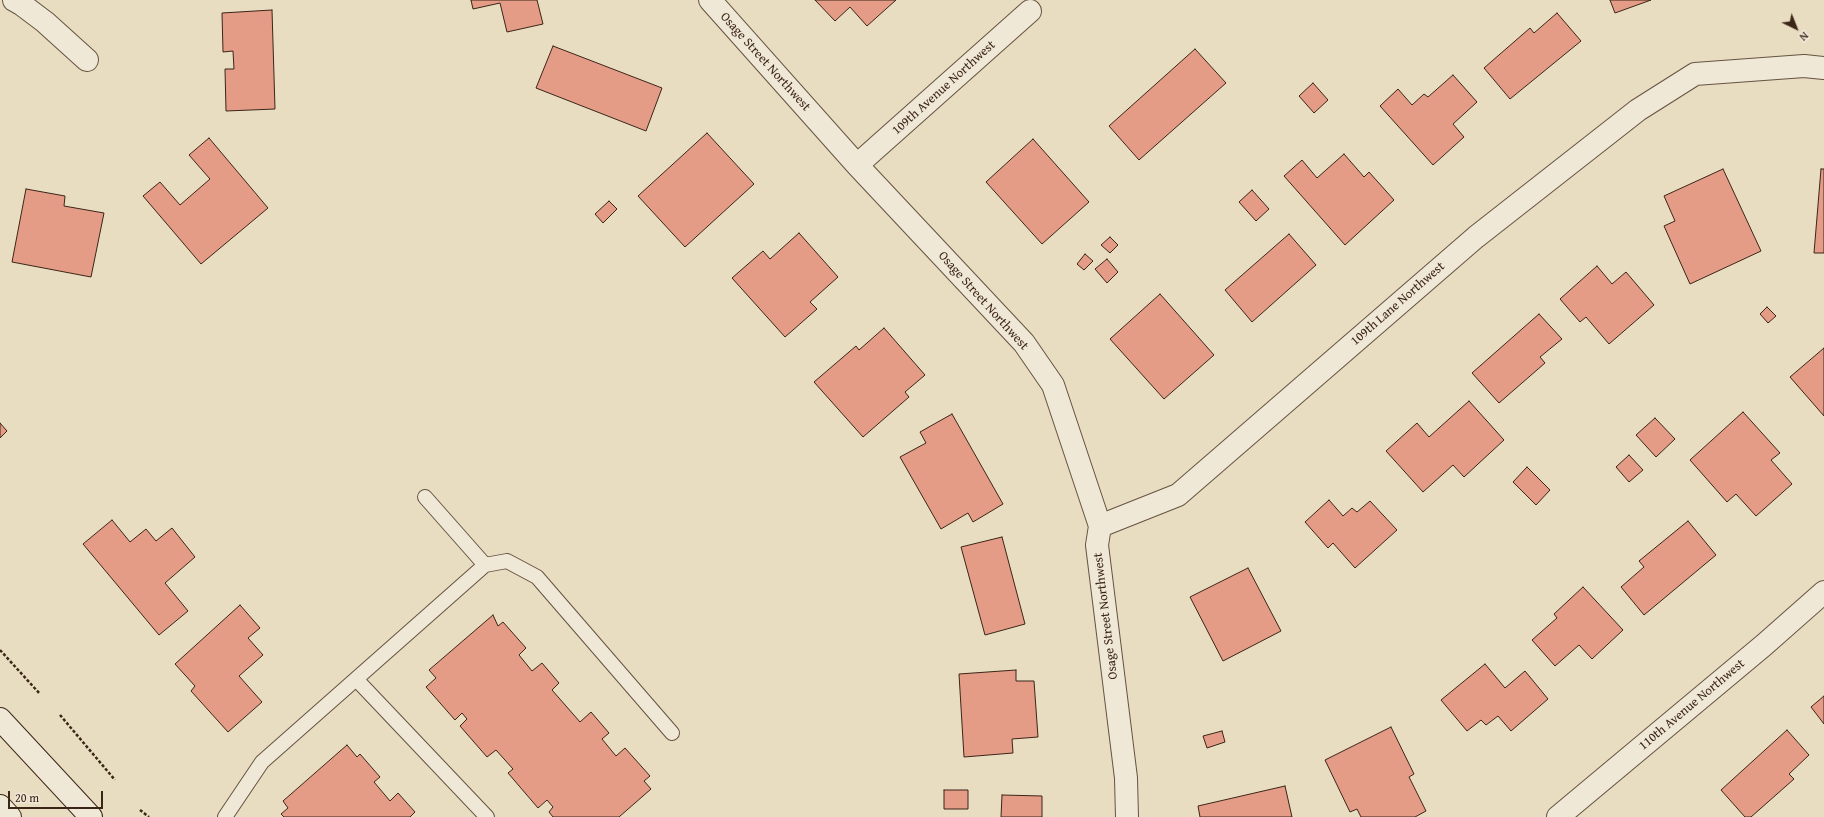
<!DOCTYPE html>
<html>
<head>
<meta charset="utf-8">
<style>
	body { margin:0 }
	#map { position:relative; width:1824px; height:817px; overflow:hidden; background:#e8dcc1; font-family:"Gentium Book Plus",serif }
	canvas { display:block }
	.north { position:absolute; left:1776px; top:8px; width:40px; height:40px; -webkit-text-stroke:3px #f0e8d7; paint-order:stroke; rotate:137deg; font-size:11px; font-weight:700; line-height:16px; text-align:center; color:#3b2516 }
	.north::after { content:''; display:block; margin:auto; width:14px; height:18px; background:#3b2516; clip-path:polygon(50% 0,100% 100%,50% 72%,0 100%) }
	.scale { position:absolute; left:8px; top:791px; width:95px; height:18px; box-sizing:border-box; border:2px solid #3b2516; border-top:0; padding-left:5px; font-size:12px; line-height:14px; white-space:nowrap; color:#3b2516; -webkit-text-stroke:3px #f0e8d7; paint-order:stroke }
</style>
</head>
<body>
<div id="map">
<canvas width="1824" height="817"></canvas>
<div class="north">N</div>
<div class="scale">20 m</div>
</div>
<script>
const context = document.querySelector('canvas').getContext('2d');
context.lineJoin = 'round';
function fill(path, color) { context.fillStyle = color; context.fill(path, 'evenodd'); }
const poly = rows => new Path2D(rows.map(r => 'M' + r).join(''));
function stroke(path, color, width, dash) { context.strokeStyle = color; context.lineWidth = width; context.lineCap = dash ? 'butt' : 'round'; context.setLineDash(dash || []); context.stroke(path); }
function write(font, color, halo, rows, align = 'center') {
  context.font = font + ' "Gentium Book Plus",serif'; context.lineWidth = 3; context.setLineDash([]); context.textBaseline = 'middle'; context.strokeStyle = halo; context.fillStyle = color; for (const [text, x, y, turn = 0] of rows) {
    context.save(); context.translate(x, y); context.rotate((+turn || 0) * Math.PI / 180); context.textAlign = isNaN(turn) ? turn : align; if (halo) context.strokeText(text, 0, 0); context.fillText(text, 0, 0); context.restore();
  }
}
const building = poly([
	[471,0,537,0,543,24,507,32,500,3,473,9,471,0],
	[815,0,896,0,867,26,850,7,835,21,815,0],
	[1610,0,1651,0,1615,13,1610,0],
	[272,10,275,109,226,111,225,69,234,69,233,51,223,52,222,13,272,10],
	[1557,13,1581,41,1510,99,1484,68,1530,28,1534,33,1557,13],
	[553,46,662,88,646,131,536,88,553,46],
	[1195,49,1226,83,1139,160,1109,126,1195,49],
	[1453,75,1477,102,1453,124,1464,137,1433,165,1380,106,1398,89,1412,105,1424,94,1428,97,1453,75],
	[1313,83,1328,100,1314,113,1299,96,1313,83],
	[707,133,754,184,685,247,638,196,707,133],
	[209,138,268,208,201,264,143,196,160,182,180,205,210,179,189,155,209,138],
	[1033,139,1089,202,1042,244,986,182,1033,139],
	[1344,154,1364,177,1369,172,1394,200,1345,245,1284,176,1302,160,1317,178,1344,154],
	[1723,169,1761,251,1690,284,1664,226,1675,221,1664,196,1723,169],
	[1821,169,1824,169,1824,253,1814,253,1821,169],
	[26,189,65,196,64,206,104,213,91,277,12,262,26,189],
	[1252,190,1269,209,1256,221,1239,202,1252,190],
	[609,201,617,209,603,223,595,214,609,201],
	[799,233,838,277,810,302,817,309,785,337,732,278,763,251,770,259,799,233],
	[1289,234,1316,265,1252,322,1225,290,1289,234],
	[1110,237,1118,245,1110,253,1101,245,1110,237],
	[1085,254,1093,261,1084,270,1077,264,1085,254],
	[1107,259,1118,272,1107,283,1095,269,1107,259],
	[1597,266,1612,284,1626,272,1654,305,1609,344,1586,317,1580,322,1560,299,1597,266],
	[1160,294,1214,355,1164,399,1110,339,1160,294],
	[1767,307,1776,316,1768,323,1760,314,1767,307],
	[1539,314,1562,339,1540,357,1545,363,1499,403,1472,373,1539,314],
	[884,328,925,375,905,392,909,397,863,437,814,382,856,346,859,350,884,328],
	[1824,348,1824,416,1790,377,1824,348],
	[1469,401,1504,440,1464,477,1453,465,1423,492,1386,451,1417,423,1429,437,1469,401],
	[1743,412,1780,453,1771,460,1792,484,1756,516,1736,494,1727,502,1690,460,1743,412],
	[952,414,1003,504,973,522,968,513,941,529,900,457,926,443,920,432,952,414],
	[1655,418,1675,439,1656,457,1636,435,1655,418],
	[0,423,7,431,0,438,0,423],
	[1629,455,1643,470,1629,482,1616,467,1629,455],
	[1527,467,1550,490,1536,505,1513,482,1527,467],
	[1329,500,1343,516,1352,508,1357,512,1370,501,1397,530,1355,568,1333,543,1328,548,1305,522,1329,500],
	[112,520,130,542,146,529,156,541,172,528,195,557,165,583,188,611,159,635,83,544,112,520],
	[1688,521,1716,555,1644,615,1621,587,1644,567,1639,561,1688,521],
	[1002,537,1025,624,985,635,961,547,1002,537],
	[1248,568,1281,631,1223,661,1190,597,1248,568],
	[1583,587,1623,630,1592,659,1579,645,1555,666,1532,640,1557,618,1554,614,1583,587],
	[240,605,260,628,248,638,263,655,239,676,262,702,228,732,191,691,195,686,175,664,240,605],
	[493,615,498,626,503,622,526,648,519,655,532,671,542,663,559,683,552,690,580,722,591,712,609,733,602,739,616,756,625,748,650,776,644,781,651,789,619,817,553,817,549,812,553,807,547,800,538,808,508,773,513,769,496,750,487,757,460,726,467,719,462,713,455,720,426,687,436,678,429,670,493,615],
	[1485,664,1505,688,1525,671,1548,699,1511,731,1498,716,1486,725,1481,720,1467,731,1441,700,1485,664],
	[1016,670,1016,681,1034,681,1038,737,1012,739,1013,753,964,757,959,674,1016,670],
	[1824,696,1824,724,1811,707,1824,696],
	[1391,727,1414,774,1409,777,1426,811,1415,817,1361,817,1357,809,1350,812,1325,760,1391,727],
	[1787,730,1809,755,1789,774,1794,779,1751,817,1745,817,1721,790,1787,730],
	[1222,731,1225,742,1207,748,1203,736,1222,731],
	[347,745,357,757,360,754,380,777,374,782,390,801,398,793,415,812,410,817,284,817,281,814,288,808,283,801,347,745],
	[1285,786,1292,817,1200,817,1198,806,1285,786],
	[944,790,968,790,968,809,944,809,944,790],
	[1002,795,1042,796,1042,817,1001,817,1002,795]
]);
const path = poly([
	[0,650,40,694],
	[60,715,115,780],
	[140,810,149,817]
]);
const lane = poly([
	[425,497,485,565],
	[356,679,485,565,507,561,537,577,672,733],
	[225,817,262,762,356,679,487,817]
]);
const street = poly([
	[14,0,21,4,45,22,87,60],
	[710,0,857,165,1024,343,1053,385,1100,526,1097,545,1126,778,1127,817],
	[857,165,1030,11],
	[1100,526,1178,495,1476,237,1638,110,1695,74,1804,66,1824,68],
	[1558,817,1764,645,1824,592]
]);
const secondary = poly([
	[0,719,91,817],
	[0,806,10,817]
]);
const streetNames = [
	["Osage Street Northwest",765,62,48],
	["109th Avenue Northwest",944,88,-42],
	["Osage Street Northwest",983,301,48],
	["109th Lane Northwest",1398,304,-41],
	["Osage Street Northwest",1106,616,-97],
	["110th Avenue Northwest",1692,705,-40]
];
fill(building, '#e49c87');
stroke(building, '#3b2516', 1);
stroke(lane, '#665341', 16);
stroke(street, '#665341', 24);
stroke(secondary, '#3b2516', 24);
stroke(path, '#3b2516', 2.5, [3, 2]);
stroke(lane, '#f0e8d7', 14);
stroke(street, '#f0e8d7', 22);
stroke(secondary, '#f0e8d7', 22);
write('13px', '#3b2516', '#f0e8d7', streetNames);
</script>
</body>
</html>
